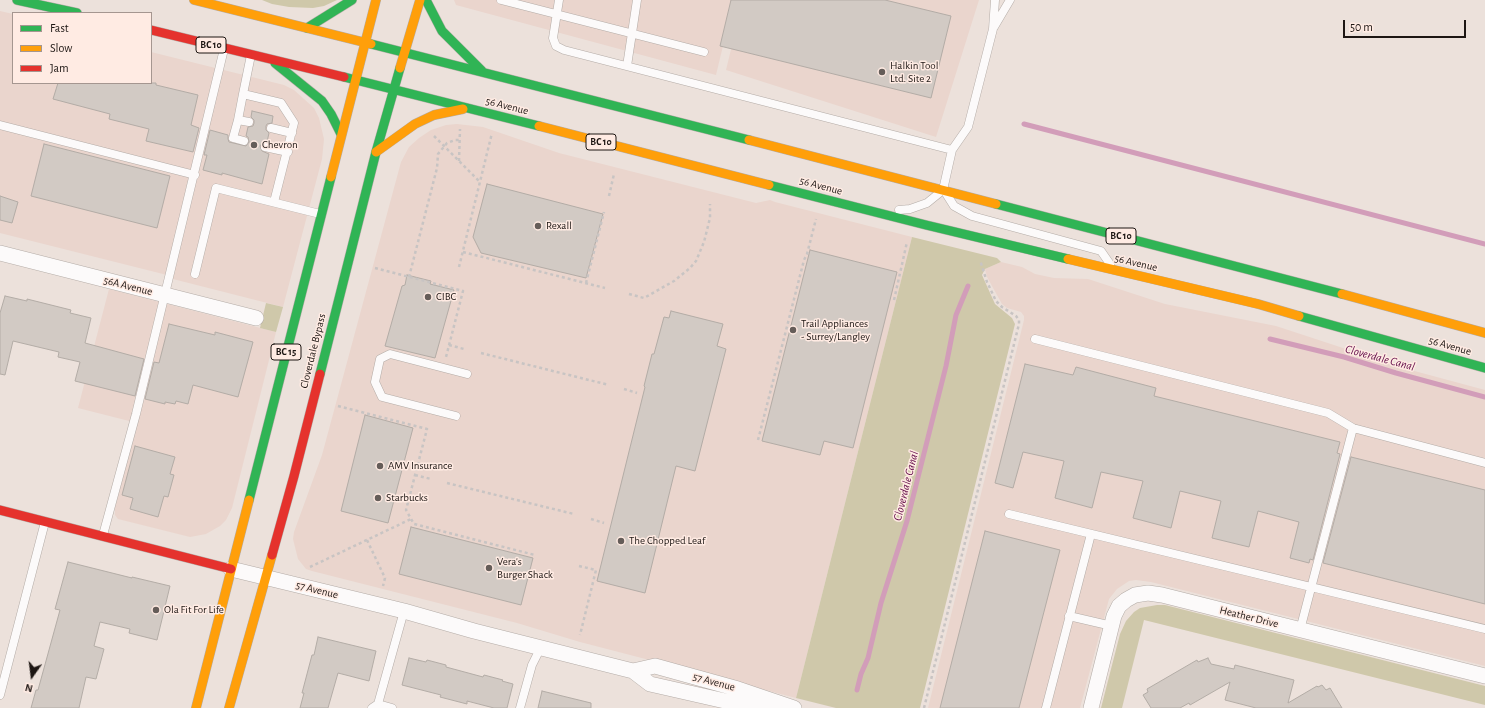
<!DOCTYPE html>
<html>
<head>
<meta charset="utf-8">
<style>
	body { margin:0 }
	#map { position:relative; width:1485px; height:708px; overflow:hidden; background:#ece1db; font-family:"Alegreya Sans",sans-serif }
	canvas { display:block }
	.legend { position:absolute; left:12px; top:12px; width:140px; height:72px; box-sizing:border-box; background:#ffebe3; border:1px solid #a59690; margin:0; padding:5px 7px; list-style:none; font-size:12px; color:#1d1613 }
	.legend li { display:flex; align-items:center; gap:8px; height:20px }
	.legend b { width:20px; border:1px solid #a59690 }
	.north { position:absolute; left:12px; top:656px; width:40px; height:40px; -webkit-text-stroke:3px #ffebe3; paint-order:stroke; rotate:194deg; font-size:11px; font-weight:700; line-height:16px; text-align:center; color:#1d1613 }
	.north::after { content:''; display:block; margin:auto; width:14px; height:18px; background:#1d1613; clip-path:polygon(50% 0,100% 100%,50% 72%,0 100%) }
	.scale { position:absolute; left:1343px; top:20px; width:123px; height:18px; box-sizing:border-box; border:2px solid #1d1613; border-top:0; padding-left:5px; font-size:12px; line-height:14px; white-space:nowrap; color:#1d1613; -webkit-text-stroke:3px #ffebe3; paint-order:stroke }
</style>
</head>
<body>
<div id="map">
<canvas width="1485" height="708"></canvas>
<ul class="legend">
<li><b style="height:5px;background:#30b455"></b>Fast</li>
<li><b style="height:5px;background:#ff9f0a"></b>Slow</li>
<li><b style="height:5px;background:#e5322d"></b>Jam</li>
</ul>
<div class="north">N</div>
<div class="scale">50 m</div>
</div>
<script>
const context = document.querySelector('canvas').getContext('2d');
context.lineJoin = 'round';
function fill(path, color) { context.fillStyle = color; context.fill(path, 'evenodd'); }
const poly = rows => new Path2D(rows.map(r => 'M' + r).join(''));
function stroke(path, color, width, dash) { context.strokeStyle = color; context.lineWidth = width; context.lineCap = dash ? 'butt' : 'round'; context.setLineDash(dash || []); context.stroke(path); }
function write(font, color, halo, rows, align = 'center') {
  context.font = font + ' "Alegreya Sans",sans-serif'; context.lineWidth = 3; context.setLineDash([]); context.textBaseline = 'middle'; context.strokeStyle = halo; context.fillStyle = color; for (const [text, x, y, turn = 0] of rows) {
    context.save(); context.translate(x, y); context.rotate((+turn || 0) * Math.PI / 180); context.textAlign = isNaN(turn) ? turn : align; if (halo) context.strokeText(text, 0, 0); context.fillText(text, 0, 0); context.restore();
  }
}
const built = poly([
	[454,0,734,0,716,75,456,5],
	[743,0,979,0,936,137,726,70],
	[0,11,13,14,13,83,151,83,151,52,284,85,294,90,314,108,319,118,324,139,322,159,283,307,173,279,163,274,0,233],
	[457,124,483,127,559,153,756,203,770,200,775,202,912,237,796,698,580,642,517,623,312,571,306,569,298,559,293,539,294,532,322,455,401,162,409,147,419,138,431,130,446,125],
	[1001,262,1022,267,1035,274,1054,278,1088,279,1165,304,1276,326,1407,369,1485,390,1485,666,1151,582,1136,580,1129,581,1117,589,1109,599,1080,708,928,708,1024,320,1024,316,1021,312,1007,308,1002,304,987,277,985,269],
	[109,289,276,332,232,508,226,520,220,526,206,534,190,537,118,519,115,515,115,507,137,423,78,408]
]);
const green = poly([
	[262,0,337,0,324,6,313,8,289,7,272,4],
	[912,237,997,258,1001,262,985,269,982,275,995,304,1012,318,1015,324,920,708,836,708,796,698],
	[266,303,283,307,276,332,260,328],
	[1157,605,1165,605,1485,686,1485,705,1144,620,1122,708,1101,708,1120,634,1126,621,1134,612,1140,608]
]);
const stream = poly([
	[1024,124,1485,244],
	[1270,339,1344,357,1396,373,1485,397],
	[857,690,861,674,868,658,881,603,907,521,946,366,956,315,968,286]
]);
const building = poly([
	[731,0,885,0,951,16,931,98,720,46,731,0],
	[58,83,156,83,156,85,198,95,191,125,199,128,193,152,146,141,149,129,109,119,110,114,53,99,58,83],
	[252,111,273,116,272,123,267,124,266,126,266,130,269,133,267,142,263,142,260,146,262,151,269,154,262,184,222,173,222,175,203,170,207,155,204,155,210,130,228,135,228,139,229,142,246,146,249,142,248,137,246,136,248,127,253,126,254,123,254,120,251,117,252,111],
	[44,144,170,176,157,228,31,196,44,144],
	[487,184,603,214,586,278,481,253,473,237,487,184],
	[0,196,18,202,12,223,0,220,0,196],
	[810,250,897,272,853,448,824,441,820,455,762,441,810,250],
	[407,275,431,281,430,284,454,290,435,358,385,346,402,286,405,285,407,275],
	[5,296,27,301,27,299,71,310,70,313,91,318,85,343,144,359,135,396,75,381,80,362,58,357,59,352,13,341,5,375,0,374,0,313,5,296],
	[671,311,723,324,717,346,726,349,695,471,676,466,645,593,597,581,645,387,644,386,652,354,654,354,664,317,669,318,671,311],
	[169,324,215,335,215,332,253,342,238,397,193,385,188,404,176,401,175,404,165,402,165,404,145,399,154,362,159,363,169,324],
	[1025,364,1073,375,1076,367,1156,388,1154,396,1340,442,1337,453,1340,454,1313,560,1310,559,1309,563,1290,558,1299,522,1258,511,1249,547,1212,538,1221,501,1180,491,1171,528,1133,518,1143,481,1101,472,1092,508,1055,498,1064,461,1023,452,1013,488,995,483,1025,364],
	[365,415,413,428,388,523,341,511,365,415],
	[135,446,175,457,170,474,174,475,168,497,164,496,158,517,130,509,133,498,122,495,135,446],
	[1351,457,1485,490,1485,604,1323,563,1351,457],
	[411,527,533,558,521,605,399,574,411,527],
	[985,531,1060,550,1019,708,940,708,985,531],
	[68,562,132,578,132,577,170,586,157,640,129,633,130,629,100,622,94,646,104,649,96,679,86,677,79,708,31,708,36,690,38,690,60,610,55,609,68,562],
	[318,637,376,651,369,681,338,673,328,708,300,708,304,693,302,693,312,655,314,655,318,637],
	[409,658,426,662,427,660,446,665,446,667,483,677,484,675,503,680,502,681,513,684,507,708,494,708,467,701,467,704,440,697,441,695,402,685,409,658],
	[1208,658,1211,664,1234,669,1235,665,1294,680,1288,703,1317,686,1318,687,1322,685,1326,690,1330,688,1342,708,1256,708,1225,700,1230,682,1190,705,1189,703,1180,708,1151,708,1143,695,1148,692,1147,689,1197,660,1198,662,1208,658],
	[542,691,591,703,591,708,538,708,542,691]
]);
const path = poly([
	[434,136,480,182],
	[459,161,460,129],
	[609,196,614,174],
	[463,252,605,288],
	[459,267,492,133],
	[375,268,463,291,446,357],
	[409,277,437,168,438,154,447,143,455,140,460,140],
	[586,283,604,212],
	[629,294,644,298,674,281,690,268,696,261,704,242,710,218,710,204],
	[894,300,907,242],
	[449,345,464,349],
	[481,353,609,385],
	[624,389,637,393],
	[338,406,427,429,406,510,414,524,535,555],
	[758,440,804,260,807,254,816,219],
	[415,475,431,479],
	[447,483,574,514],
	[591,519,604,523],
	[367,540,385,578,383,586],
	[579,566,596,570,580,635],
	[310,567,411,519],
	[924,708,1019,324,1019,320,1016,316,1002,307,996,301,987,282,980,260]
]);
const lane = poly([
	[501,0,704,52],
	[559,0,553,38,556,46,564,50,952,150],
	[994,27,1010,0],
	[627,66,637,0],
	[243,94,251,55],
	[238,120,233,138,244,141],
	[249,122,238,120,243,94,281,103,294,123,274,202],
	[0,125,195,175],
	[271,128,292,133],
	[265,147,288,152],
	[947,195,954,206,972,216,1101,251,1110,264],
	[899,210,910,209,927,203,943,190,952,150,968,127,993,29,995,0],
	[195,274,216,188,320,214],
	[1035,339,1328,413,1353,428,1485,463],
	[456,416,382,397,375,382,380,359,390,354,467,374],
	[1009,514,1485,629],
	[103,535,136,414,224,49],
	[1069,616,1112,626],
	[1300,630,1353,428],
	[0,695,45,522],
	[378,704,404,611],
	[372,708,378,704,392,708],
	[520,708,532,665,541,647],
	[1046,708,1091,534]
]);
const street = poly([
	[0,253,256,318],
	[231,569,404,611,474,631,633,671,650,684,734,703,765,708],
	[633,671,655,666,738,689,794,708],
	[1091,708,1114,616,1119,606,1126,600,1135,595,1148,593,1162,595,1485,676]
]);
const fast = poly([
	[17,0,77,13],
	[426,0,442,31,482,71],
	[307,28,352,0],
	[371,44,749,140],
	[275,63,322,101,331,114,341,134],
	[344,77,539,126],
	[769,185,926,225,1068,259],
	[996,204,1342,294],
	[1299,316,1485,368],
	[320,374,376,152,400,68],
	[249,500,331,177]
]);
const slow = poly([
	[194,0,371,44],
	[400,68,420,0],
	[539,126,769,185],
	[749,140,996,204],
	[376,152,415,124,434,115,463,109],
	[331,177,376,0],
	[1068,259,1258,304,1299,316],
	[1342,294,1485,333],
	[196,708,249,500],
	[229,708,272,555]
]);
const jam = poly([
	[151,30,344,77],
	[0,510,231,569],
	[272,555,294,476,320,374]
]);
const markers = [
	[882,72,4,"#655d59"],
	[254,145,4,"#655d59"],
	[538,226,4,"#655d59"],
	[428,297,4,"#655d59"],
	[793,330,4,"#655d59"],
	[380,466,4,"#655d59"],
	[378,498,4,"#655d59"],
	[621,541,4,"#655d59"],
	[489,568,4,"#655d59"],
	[156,610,4,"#655d59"]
];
const shields = [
	[211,45,30],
	[601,142,30],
	[1121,236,30],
	[286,352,30]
];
const shieldNames = [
	["BC 10",211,45],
	["BC 10",601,142],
	["BC 10",1121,236],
	["BC 15",286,352]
];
const poiNames = [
	["Halkin Tool",890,66],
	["Ltd. Site 2",890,79],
	["Chevron",262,145],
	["Rexall",546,226],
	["CIBC",436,297],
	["Trail Appliances",801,324],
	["- Surrey/Langley",801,337],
	["AMV Insurance",388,466],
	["Starbucks",386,498],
	["The Chopped Leaf",629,541],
	["Vera's",497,562],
	["Burger Shack",497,575],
	["Ola Fit For Life",164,610]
];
const streetNames = [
	["56 Avenue",507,106,14],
	["56 Avenue",821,186,15],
	["56 Avenue",1136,263,13],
	["56A Avenue",128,286,14],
	["56 Avenue",1450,346,16],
	["Cloverdale Bypass",313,351,-76],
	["57 Avenue",317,590,14],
	["Heather Drive",1249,617,14],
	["57 Avenue",714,682,15]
];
const waterNames = [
	["Cloverdale Canal",1380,358,15],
	["Cloverdale Canal",906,486,-76]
];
fill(built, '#ead5cd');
fill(green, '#cfc8aa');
stroke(stream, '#d29db9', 5);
fill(building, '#d2cac4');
stroke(building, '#b3aca6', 1);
stroke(lane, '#b4aca7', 9);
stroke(street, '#b4aca7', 16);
stroke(fast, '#b4aca7', 10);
stroke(slow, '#b4aca7', 10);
stroke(jam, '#b4aca7', 10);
stroke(path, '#c8c4c3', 2.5, [3, 3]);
stroke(lane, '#fcfafa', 8);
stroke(street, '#fcfafa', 15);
stroke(fast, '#30b455', 9);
stroke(slow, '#ff9f0a', 9);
stroke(jam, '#e5322d', 9);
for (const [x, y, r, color] of markers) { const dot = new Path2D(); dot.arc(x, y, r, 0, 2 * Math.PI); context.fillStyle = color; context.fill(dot); stroke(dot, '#ffebe3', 1.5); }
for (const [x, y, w] of shields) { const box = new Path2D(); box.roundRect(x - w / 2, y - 8, w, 16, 3); context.fillStyle = '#ffebe3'; context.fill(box); stroke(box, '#1d1613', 1); }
write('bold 10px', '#1d1613', null, shieldNames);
write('11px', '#1d1613', '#ffebe3', poiNames, 'left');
write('11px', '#1d1613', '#ffebe3', streetNames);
write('italic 12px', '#600847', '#ffebe3', waterNames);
</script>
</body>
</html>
